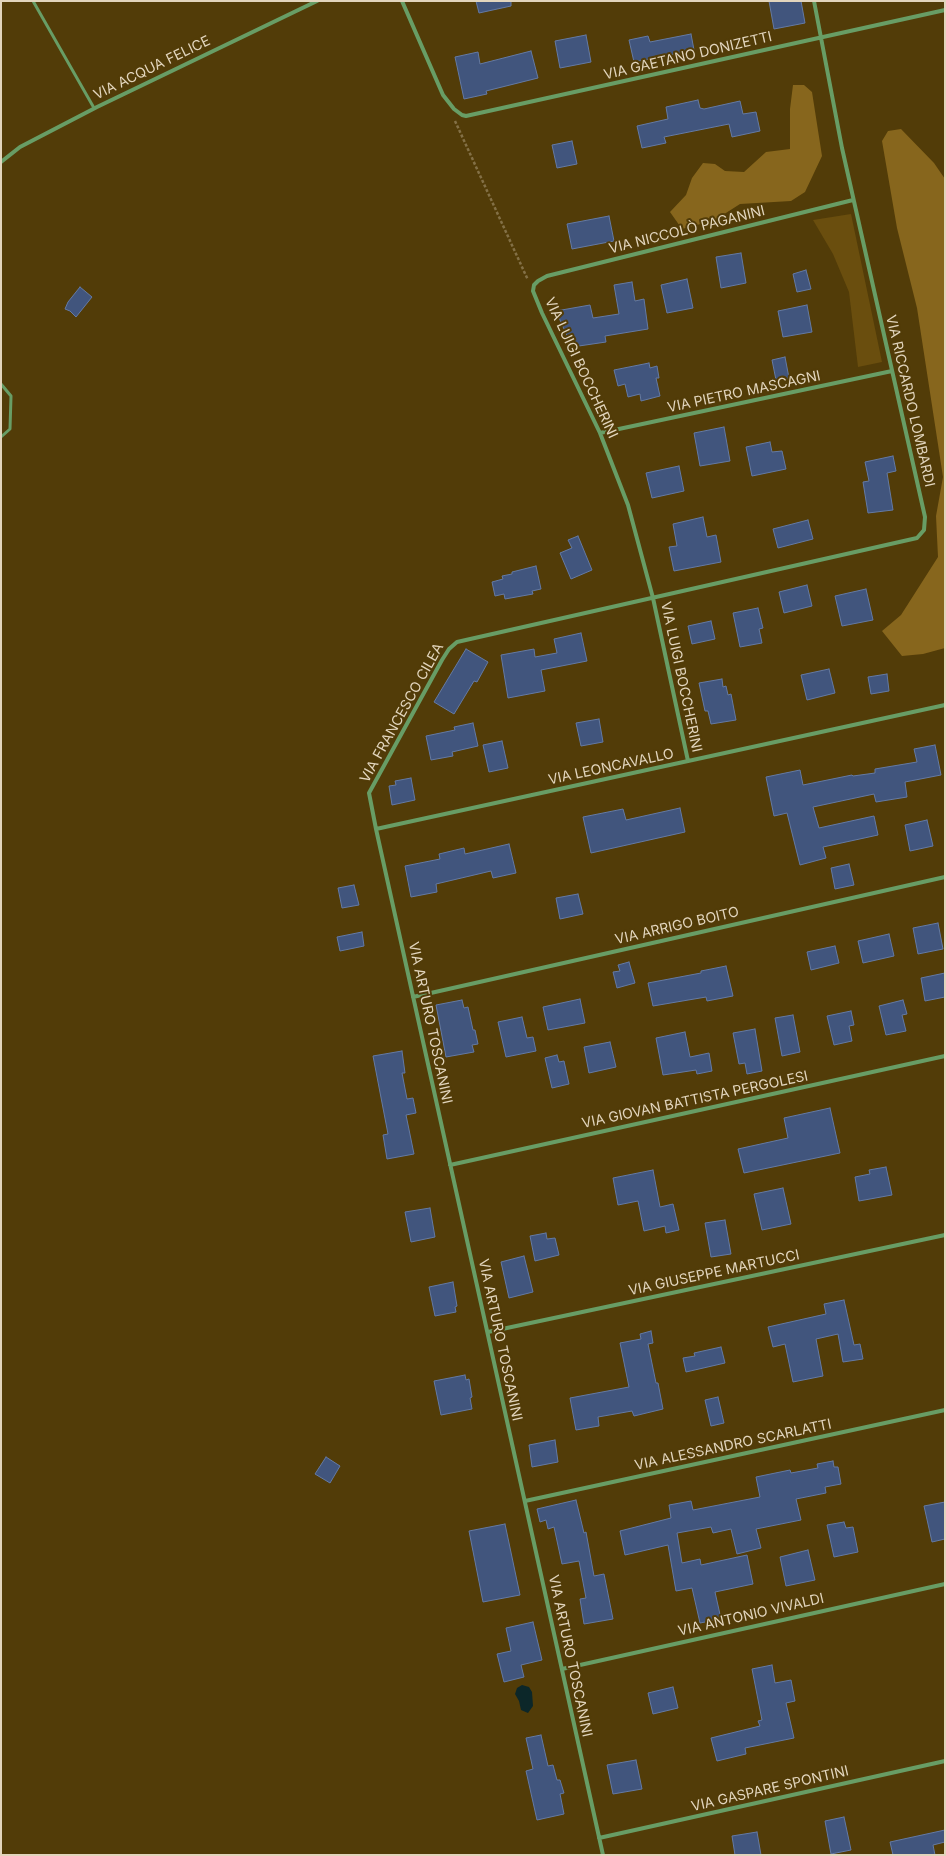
<!DOCTYPE html>
<html>
<head>
<meta charset="utf-8">
<style>
	body { margin:0 }
	#map { position:relative; width:946px; height:1856px; overflow:hidden; background:#523c08; font-family:Inter,sans-serif }
	canvas { display:block }
	.frame { position:absolute; inset:0; border:2px solid #e2d5bd; pointer-events:none }
</style>
</head>
<body>
<div id="map">
<canvas width="946" height="1856"></canvas>
<div class="frame"></div>
</div>
<script>
const context = document.querySelector('canvas').getContext('2d');
context.lineJoin = 'round';
function fill(path, color) { context.fillStyle = color; context.fill(path, 'evenodd'); }
const poly = rows => new Path2D(rows.map(r => 'M' + r).join(''));
function stroke(path, color, width, dash) { context.strokeStyle = color; context.lineWidth = width; context.lineCap = dash ? 'butt' : 'round'; context.setLineDash(dash || []); context.stroke(path); }
function write(font, color, halo, rows, align = 'center') {
  context.font = font + ' Inter,sans-serif'; context.lineWidth = 4; context.setLineDash([]); context.textBaseline = 'middle'; context.strokeStyle = halo; context.fillStyle = color; for (const [text, x, y, turn = 0] of rows) {
    context.save(); context.translate(x, y); context.rotate((+turn || 0) * Math.PI / 180); context.textAlign = isNaN(turn) ? turn : align; if (halo) context.strokeText(text, 0, 0); context.fillText(text, 0, 0); context.restore();
  }
}
const green = poly([
	[851,214,882,362,858,367,849,292,833,254,813,220]
]);
const forest = poly([
	[793,85,804,85,812,92,822,156,805,192,791,201,740,204,715,220,682,229,670,212,686,195,692,178,703,163,715,164,725,171,744,172,766,152,790,149,790,109],
	[901,129,934,163,945,179,945,648,923,654,902,656,882,631,901,615,938,557,936,516,943,477,917,308,897,228,882,141,888,131]
]);
const water = poly([
	[522,1685,529,1687,532,1692,533,1706,528,1713,521,1710,519,1701,515,1694,517,1688]
]);
const building = poly([
	[476,1,511,1,511,6,479,13,476,1],
	[769,1,801,1,805,23,774,29,769,1],
	[691,34,694,50,634,62,629,40,648,36,650,42,691,34],
	[586,35,591,62,560,68,555,41,586,35],
	[531,51,538,78,486,91,487,94,464,99,455,57,478,52,480,64,531,51],
	[698,100,700,108,704,109,740,101,743,114,756,112,760,131,732,137,729,124,664,137,666,143,642,148,637,126,668,119,666,107,698,100],
	[572,141,577,164,557,168,552,145,572,141],
	[609,216,614,241,572,249,567,224,609,216],
	[741,253,746,283,721,288,716,257,741,253],
	[806,270,811,289,797,292,793,274,806,270],
	[687,279,693,308,667,313,661,285,687,279],
	[632,282,635,301,644,299,648,329,605,336,606,342,572,347,556,311,590,305,593,318,619,314,614,285,632,282],
	[80,287,92,297,76,317,70,311,65,309,68,302,80,287],
	[807,305,812,332,783,337,778,311,807,305],
	[785,357,789,378,776,380,772,360,785,357],
	[649,363,650,368,657,366,659,378,656,378,660,396,641,401,640,394,628,397,625,384,618,386,614,370,649,363],
	[724,427,730,461,700,466,694,433,724,427],
	[770,442,772,452,782,451,786,469,752,476,746,447,770,442],
	[893,456,896,471,887,473,893,510,868,513,863,482,869,481,865,462,893,456],
	[679,466,684,491,652,498,646,473,679,466],
	[703,517,707,537,716,535,721,562,674,571,669,547,677,546,673,524,703,517],
	[808,520,813,539,778,548,773,529,808,520],
	[578,536,592,570,571,579,560,553,572,548,568,540,578,536],
	[536,566,541,589,532,591,533,594,505,599,504,594,495,596,492,582,503,579,502,576,512,574,512,572,536,566],
	[807,585,812,606,784,613,779,592,807,585],
	[866,589,873,620,842,626,835,596,866,589],
	[758,608,763,628,759,629,762,643,740,647,733,613,758,608],
	[711,621,715,639,692,644,688,626,711,621],
	[581,633,587,661,541,670,545,691,508,698,501,655,534,649,535,657,557,653,554,639,581,633],
	[466,649,488,662,477,682,474,681,454,714,434,702,466,649],
	[829,669,835,693,807,700,801,675,829,669],
	[887,674,889,691,871,694,868,677,887,674],
	[722,679,723,687,726,686,728,695,731,694,736,720,711,724,708,711,705,711,699,683,722,679],
	[599,719,603,742,581,746,576,723,599,719],
	[473,723,478,746,452,752,453,756,431,760,426,736,455,730,454,727,473,723],
	[502,741,508,768,489,772,483,745,502,741],
	[935,745,941,775,905,782,907,797,876,802,874,794,813,807,819,828,874,816,878,835,823,847,826,858,800,865,787,813,774,816,766,777,800,770,803,785,852,775,853,776,875,773,875,769,917,762,914,749,935,745],
	[411,778,415,800,392,805,389,786,396,785,395,781,411,778],
	[680,808,685,832,591,853,583,817,623,809,626,820,680,808],
	[927,820,933,846,910,851,905,825,927,820],
	[509,844,516,873,493,878,491,871,436,884,437,892,411,897,405,866,440,859,439,854,464,848,465,854,509,844],
	[849,864,854,885,835,889,831,868,849,864],
	[354,885,359,905,342,908,338,888,354,885],
	[578,894,583,914,560,919,556,898,578,894],
	[938,923,943,949,918,954,913,928,938,923],
	[362,932,364,946,340,951,337,937,362,932],
	[889,934,894,956,863,963,858,941,889,934],
	[835,946,839,963,811,970,807,952,835,946],
	[629,962,635,983,617,988,613,972,620,971,618,965,629,962],
	[726,966,733,996,707,1001,706,997,653,1006,648,983,701,973,701,971,726,966],
	[945,973,945,997,925,1001,921,978,945,973],
	[580,999,585,1023,548,1030,543,1007,580,999],
	[462,1000,464,1008,468,1007,473,1030,475,1030,478,1044,472,1045,474,1052,446,1057,436,1005,462,1000],
	[903,1000,907,1014,902,1015,906,1031,886,1035,879,1006,903,1000],
	[851,1011,854,1025,849,1026,852,1041,834,1045,827,1016,851,1011],
	[793,1015,800,1052,782,1056,775,1018,793,1015],
	[522,1017,527,1038,533,1037,536,1051,506,1057,498,1022,522,1017],
	[755,1029,762,1071,747,1074,745,1063,739,1064,733,1033,755,1029],
	[685,1032,690,1057,709,1053,712,1071,697,1074,696,1070,663,1075,656,1038,685,1032],
	[610,1042,616,1067,589,1073,584,1047,610,1042],
	[402,1051,405,1073,402,1073,407,1099,413,1098,416,1113,406,1115,414,1154,387,1159,383,1135,388,1134,373,1056,402,1051],
	[557,1055,559,1062,564,1061,569,1084,552,1088,545,1058,557,1055],
	[830,1108,840,1153,744,1173,738,1149,788,1138,784,1118,830,1108],
	[886,1167,892,1195,859,1201,855,1177,870,1174,869,1170,886,1167],
	[653,1170,660,1207,673,1204,679,1230,666,1233,665,1226,644,1231,638,1201,618,1205,613,1178,653,1170],
	[783,1188,791,1224,762,1230,754,1194,783,1188],
	[430,1208,435,1237,411,1242,405,1212,430,1208],
	[725,1220,731,1254,711,1257,705,1223,725,1220],
	[546,1233,547,1239,555,1238,559,1255,535,1261,530,1236,546,1233],
	[524,1256,533,1292,509,1298,501,1262,524,1256],
	[453,1282,457,1306,455,1307,456,1312,435,1316,429,1287,453,1282],
	[844,1300,854,1345,860,1344,863,1359,843,1362,838,1334,816,1339,823,1376,793,1382,785,1344,773,1347,768,1327,826,1314,824,1304,844,1300],
	[651,1331,653,1343,648,1344,656,1383,658,1383,663,1409,634,1416,632,1411,598,1417,599,1426,576,1430,570,1398,629,1387,620,1343,641,1339,640,1334,651,1331],
	[721,1347,725,1363,686,1372,683,1358,695,1356,694,1353,721,1347],
	[465,1375,466,1380,469,1379,472,1397,470,1398,472,1409,441,1415,434,1381,465,1375],
	[718,1397,724,1423,711,1426,705,1400,718,1397],
	[555,1440,558,1462,532,1467,529,1445,555,1440],
	[326,1457,340,1466,330,1483,315,1474,326,1457],
	[833,1461,834,1467,838,1467,841,1484,825,1487,826,1493,796,1499,801,1520,756,1529,761,1548,737,1554,731,1529,713,1533,711,1527,677,1533,682,1563,700,1559,701,1565,747,1555,753,1584,715,1592,721,1619,700,1623,692,1588,676,1591,668,1545,625,1555,620,1531,671,1518,669,1505,691,1501,693,1510,760,1497,756,1477,790,1470,791,1473,818,1468,817,1464,833,1461],
	[576,1500,584,1533,586,1532,594,1576,604,1574,613,1619,584,1624,580,1599,586,1598,579,1561,562,1564,554,1527,548,1529,546,1520,540,1522,537,1509,576,1500],
	[945,1502,945,1539,932,1542,924,1506,945,1502],
	[844,1522,846,1528,853,1527,858,1552,834,1557,827,1525,844,1522],
	[505,1524,520,1595,483,1602,469,1531,505,1524],
	[808,1550,815,1580,786,1586,780,1557,808,1550],
	[533,1622,542,1660,521,1665,524,1677,504,1682,497,1654,511,1651,506,1628,533,1622],
	[772,1665,775,1683,791,1680,795,1701,786,1703,794,1738,745,1748,746,1754,717,1761,711,1738,760,1726,758,1721,762,1720,752,1669,772,1665],
	[673,1687,678,1708,653,1714,648,1693,673,1687],
	[541,1735,548,1766,553,1765,557,1780,560,1780,564,1793,560,1794,564,1814,537,1820,526,1771,533,1769,526,1738,541,1735],
	[636,1760,642,1789,613,1794,607,1765,636,1760],
	[844,1817,851,1850,831,1854,825,1821,844,1817],
	[945,1830,945,1842,933,1845,935,1855,893,1855,890,1842,945,1830],
	[757,1832,761,1855,735,1855,732,1836,757,1832]
]);
const path = poly([
	[455,121,528,280]
]);
const service = poly([
	[33,1,94,108],
	[1,384,11,396,10,429,1,437]
]);
const minor = poly([
	[402,1,443,95,454,109,462,115,466,116,945,10],
	[1,162,20,147,97,107,317,1],
	[600,433,892,371],
	[688,761,653,598,628,505,600,433,542,313,533,291,534,285,538,281,547,276,853,200],
	[376,829,945,705],
	[413,997,945,877],
	[450,1165,945,1056],
	[488,1332,945,1235],
	[525,1501,945,1410],
	[562,1669,945,1584],
	[599,1838,945,1761],
	[603,1855,376,829,369,793,442,660,449,649,457,642,917,538,924,530,925,517,842,148,814,1]
]);
const streetNames = [
	["VIA GAETANO DONIZETTI",688,56,-13],
	["VIA ACQUA FELICE",152,68,-26],
	["VIA NICCOLÒ PAGANINI",687,230,-14],
	["VIA LUIGI BOCCHERINI",581,368,65],
	["VIA PIETRO MASCAGNI",744,392,-12],
	["VIA RICCARDO LOMBARDI",910,401,77],
	["VIA LUIGI BOCCHERINI",681,677,78],
	["VIA FRANCESCO CILEA",402,713,-61],
	["VIA LEONCAVALLO",611,767,-12],
	["VIA ARRIGO BOITO",677,926,-13],
	["VIA ARTURO TOSCANINI",430,1023,78],
	["VIA GIOVAN BATTISTA PERGOLESI",695,1100,-12],
	["VIA GIUSEPPE MARTUCCI",714,1273,-12],
	["VIA ARTURO TOSCANINI",500,1340,78],
	["VIA ALESSANDRO SCARLATTI",733,1445,-12],
	["VIA ANTONIO VIVALDI",751,1615,-13],
	["VIA ARTURO TOSCANINI",570,1656,78],
	["VIA GASPARE SPONTINI",770,1789,-13]
];
fill(green, '#6a4e0e');
fill(forest, '#87661d');
fill(water, '#0c2729');
fill(building, '#41557d');
stroke(building, '#647aa4', 1);
stroke(path, '#837046', 2.5, [3, 2]);
stroke(service, '#689d65', 3);
stroke(minor, '#689d65', 4);
write('14px', '#e2d5bd', '#523c08', streetNames);
</script>
</body>
</html>
